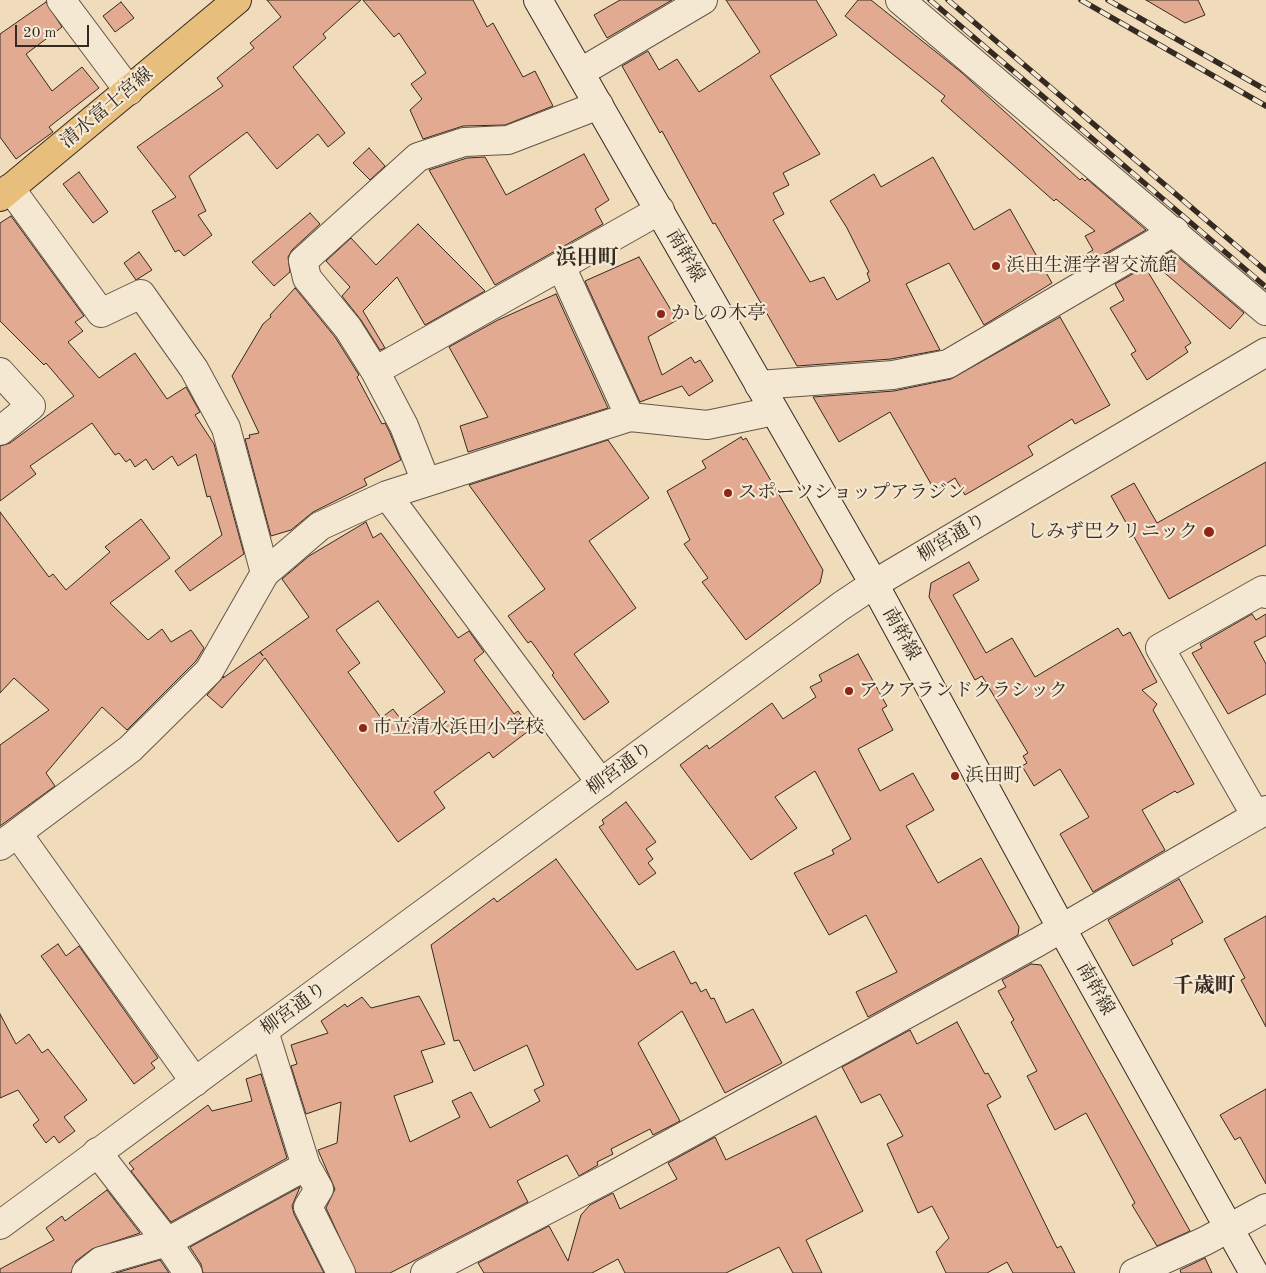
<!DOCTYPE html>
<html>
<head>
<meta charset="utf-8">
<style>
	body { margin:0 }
	#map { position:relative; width:1266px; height:1273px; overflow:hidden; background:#f0dbba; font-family:"Old Standard TT",serif }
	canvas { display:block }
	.scale { position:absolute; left:15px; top:25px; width:74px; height:22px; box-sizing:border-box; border:2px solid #352a21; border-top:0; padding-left:6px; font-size:15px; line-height:18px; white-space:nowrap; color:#352a21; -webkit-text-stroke:4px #f5e8d2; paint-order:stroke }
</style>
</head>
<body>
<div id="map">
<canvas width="1266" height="1273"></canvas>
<div class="scale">20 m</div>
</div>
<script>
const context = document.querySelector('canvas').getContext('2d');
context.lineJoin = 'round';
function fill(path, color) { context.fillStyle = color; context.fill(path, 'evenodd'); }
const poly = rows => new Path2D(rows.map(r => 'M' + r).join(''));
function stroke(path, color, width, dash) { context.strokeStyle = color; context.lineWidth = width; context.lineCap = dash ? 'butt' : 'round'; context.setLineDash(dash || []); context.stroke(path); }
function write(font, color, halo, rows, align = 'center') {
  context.font = font + ' "Old Standard TT","Noto Serif JP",serif'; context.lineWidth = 4.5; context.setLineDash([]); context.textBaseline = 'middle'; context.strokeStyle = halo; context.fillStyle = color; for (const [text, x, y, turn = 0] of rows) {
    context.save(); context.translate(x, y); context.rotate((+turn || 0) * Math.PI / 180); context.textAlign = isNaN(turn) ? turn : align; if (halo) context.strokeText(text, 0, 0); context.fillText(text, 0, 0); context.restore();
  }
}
const building = poly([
	[267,0,361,0,323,34,326,38,293,67,345,133,328,147,318,134,277,169,247,132,199,168,189,176,206,211,198,215,212,235,184,256,179,250,175,252,152,211,176,197,137,147,223,86,217,78,254,48,250,43,281,17,267,0],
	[363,0,473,0,487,27,493,23,523,77,535,71,553,106,505,125,463,126,423,139,410,110,422,99,411,84,426,73,399,33,394,37,363,0],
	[620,0,672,0,607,38,594,15,620,0],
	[726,0,816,0,837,35,770,76,820,154,783,173,789,185,773,193,784,214,773,220,810,282,824,277,837,300,870,281,867,273,869,272,847,228,830,201,874,174,881,187,933,157,974,230,1010,209,1052,283,984,325,949,263,906,284,940,350,891,359,797,366,715,223,713,224,662,131,660,133,622,66,648,51,659,70,677,59,699,92,744,63,760,52,726,0],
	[858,0,871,0,961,72,1080,180,1082,178,1085,181,1087,179,1146,230,1077,270,1073,262,1093,250,1085,236,1095,231,1056,199,1054,201,941,101,945,96,845,16,858,0],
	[1146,0,1198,0,1205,15,1185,23,1146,0],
	[46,2,62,27,26,54,52,91,82,67,99,88,49,127,53,132,16,159,0,137,0,34,46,2],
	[121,2,134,18,115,32,103,16,121,2],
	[369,148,385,166,370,180,353,163,369,148],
	[584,154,609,200,595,209,603,224,495,285,429,170,467,158,485,157,506,195,584,154],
	[79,172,108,212,93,223,63,184,79,172],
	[310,213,320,224,292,250,288,257,290,272,274,286,252,262,310,213],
	[11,216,84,316,75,322,83,331,68,342,99,378,135,353,167,399,186,387,200,412,195,415,214,444,244,554,190,591,175,571,222,535,210,496,207,497,196,454,178,466,172,456,153,470,146,459,135,467,130,459,126,462,119,453,115,455,92,423,30,466,36,474,0,501,0,446,10,443,74,396,46,363,44,365,0,321,0,223,11,216],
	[418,224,485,291,425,325,397,277,363,311,385,348,380,350,361,320,342,296,350,287,326,261,351,238,376,265,418,224],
	[1171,251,1244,313,1230,329,1152,262,1171,251],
	[139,252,152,270,136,280,124,263,139,252],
	[639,257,677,320,648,337,662,375,691,357,695,363,700,360,713,381,689,396,682,386,640,402,585,281,639,257],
	[1145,267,1191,343,1185,347,1188,352,1147,380,1131,354,1136,351,1110,308,1124,300,1115,284,1145,267],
	[295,288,335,337,359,375,357,377,382,424,385,423,390,433,401,460,364,479,367,485,313,512,291,530,271,536,245,439,250,438,249,435,259,433,232,376,263,324,271,317,270,315,295,288],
	[556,294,608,408,468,452,460,426,488,417,449,347,498,320,556,294],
	[1060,317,1110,405,1075,424,1072,419,1028,446,1033,455,965,495,955,478,935,491,890,412,839,442,813,397,894,391,951,379,1060,317],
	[741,437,743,440,746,438,823,570,820,583,746,640,702,582,708,578,684,544,690,540,667,491,706,468,702,461,741,437],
	[608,440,649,498,589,541,636,608,574,654,609,702,584,720,552,675,554,673,531,641,528,643,508,616,545,589,469,485,608,440],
	[1266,462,1266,545,1169,599,1111,496,1134,483,1157,523,1266,462],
	[0,512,49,577,53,574,66,590,110,552,105,547,141,519,170,558,110,603,148,640,162,629,171,642,191,630,204,648,196,661,127,730,102,707,46,773,55,786,0,826,0,745,49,710,14,678,0,693,0,512],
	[366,522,373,538,381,533,458,638,469,631,484,652,474,660,514,714,518,711,531,729,493,758,489,752,434,792,445,808,398,842,265,658,222,708,207,695,224,676,223,678,260,652,263,656,260,652,309,617,282,579,309,556,366,522],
	[378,601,445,692,403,722,393,709,381,718,348,672,360,663,336,630,378,601],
	[969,562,979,580,953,595,986,653,1012,638,1035,677,1118,628,1123,636,1130,632,1157,682,1142,690,1157,704,1153,710,1194,784,1177,793,1175,791,1142,810,1165,850,1093,892,1060,834,1089,817,1060,769,1034,786,1022,766,1027,763,1023,756,1028,753,982,676,975,680,929,597,931,583,969,562],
	[1252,614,1256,620,1266,614,1266,636,1254,642,1266,664,1266,694,1228,714,1192,653,1202,648,1200,644,1252,614],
	[858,654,887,706,882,709,893,730,858,749,880,791,913,773,934,810,906,826,938,883,981,858,1019,927,1018,935,868,1017,856,992,897,972,866,915,829,935,794,873,834,854,832,850,851,839,815,771,775,797,797,828,751,860,680,765,707,745,709,749,772,703,783,719,816,697,810,687,822,681,819,675,858,654],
	[626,802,656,842,646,849,653,859,648,863,656,873,639,885,599,827,604,824,602,820,626,802],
	[556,859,637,970,674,951,691,984,696,982,701,992,706,989,711,999,714,998,726,1023,753,1009,782,1063,725,1093,682,1011,638,1043,680,1121,653,1135,650,1129,611,1149,613,1154,597,1162,598,1165,579,1176,567,1155,517,1181,528,1202,390,1273,356,1273,326,1208,335,1189,318,1150,337,1143,341,1102,306,1114,291,1066,297,1064,291,1045,328,1033,321,1021,345,1004,347,1007,362,997,371,1008,419,996,445,1044,421,1051,433,1082,394,1096,410,1142,460,1117,452,1101,471,1092,490,1128,540,1101,534,1090,544,1085,527,1045,474,1071,459,1040,454,1041,431,945,494,898,497,902,556,859],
	[1179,879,1203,922,1171,940,1173,944,1133,966,1108,920,1179,879],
	[1266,916,1266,1027,1241,980,1245,978,1224,939,1266,916],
	[58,944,66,956,79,946,158,1058,151,1063,155,1068,134,1084,41,956,58,944],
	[1031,964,1041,965,1190,1231,1157,1246,1132,1205,1135,1203,1086,1113,1055,1130,1027,1076,1037,1071,1011,1022,1014,1020,998,991,1006,987,1002,980,1031,964],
	[0,1014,16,1044,29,1034,42,1053,48,1049,87,1100,64,1117,75,1131,59,1143,54,1136,46,1143,33,1125,39,1120,18,1090,0,1098,0,1014],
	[957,1022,985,1074,988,1073,1001,1097,987,1105,1057,1248,1061,1246,1075,1273,1013,1273,1007,1262,987,1273,946,1273,936,1252,949,1238,932,1206,918,1213,887,1144,903,1136,880,1094,861,1103,842,1067,910,1030,917,1044,957,1022],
	[261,1074,287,1158,171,1222,131,1171,134,1169,129,1163,208,1105,212,1111,252,1101,246,1079,261,1074],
	[1266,1089,1266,1184,1240,1137,1235,1140,1220,1115,1266,1089],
	[816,1116,863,1211,806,1240,822,1273,793,1273,779,1247,726,1273,625,1273,618,1259,592,1273,484,1273,478,1263,549,1226,568,1261,581,1215,590,1205,613,1193,620,1209,677,1179,668,1163,715,1137,726,1160,816,1116],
	[300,1187,292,1206,294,1214,324,1273,203,1273,201,1264,190,1247,300,1187],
	[107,1190,140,1233,92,1249,76,1261,71,1273,0,1273,0,1269,54,1240,46,1228,62,1216,65,1221,107,1190],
	[1205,1258,1212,1273,1181,1273,1180,1270,1205,1258],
	[160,1260,169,1273,116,1273,160,1260]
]);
const minor = poly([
	[61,0,129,91],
	[900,0,1266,311],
	[581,72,703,0],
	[10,188,101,313,141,294,194,369,226,428,265,573],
	[561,266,630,417],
	[375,371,660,210],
	[0,372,31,406,0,431],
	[759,385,893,375,948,364,1175,231],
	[426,482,404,426,375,371,348,328,307,278,303,261,418,157,464,142,508,140,599,105],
	[387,495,601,783],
	[1256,816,1160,648,1263,590,1266,594],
	[18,834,195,1082],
	[0,846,130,749,209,671,265,573,320,526,387,495,630,417,707,425,774,411],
	[264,1031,306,1166,319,1189,308,1207,341,1273],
	[97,1152,167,1242,188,1273],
	[86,1273,101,1261,167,1242,306,1166],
	[425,1273,608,1178,1038,942,1266,810],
	[1134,1273,1205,1241,1266,1208]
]);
const tertiary = poly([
	[0,1225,841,606,874,584,1266,352]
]);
const secondary = poly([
	[538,0,874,584,1062,929,1254,1273]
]);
const primary = poly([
	[0,197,237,0]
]);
const rail = poly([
	[930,0,1266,287],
	[948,0,1266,271],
	[1081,0,1266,106],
	[1108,0,1266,90]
]);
const markers = [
	[996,266,5,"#8f2418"],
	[661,314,5,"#8f2418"],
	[728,493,5,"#8f2418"],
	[1209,532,6,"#8f2418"],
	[849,691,5,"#8f2418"],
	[363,728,5,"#8f2418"],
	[955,776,5,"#8f2418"]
];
const streetNames = [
	["清水富士宮線",107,108,-40],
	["南幹線",685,256,60],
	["柳宮通り",952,538,-31],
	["南幹線",901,634,61],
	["柳宮通り",620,769,-36],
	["南幹線",1095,989,61],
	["柳宮通り",294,1009,-36]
];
const poiNames = [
	["浜田生涯学習交流館",1006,266],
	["かしの木亭",671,314],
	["スポーツショップアラジン",738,493],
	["しみず巴クリニック",1198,532,"right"],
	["アクアランドクラシック",859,691],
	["市立清水浜田小学校",373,728],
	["浜田町",965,776]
];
const quarterNames = [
	["浜田町",587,258],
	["千歳町",1204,986]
];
fill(building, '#e2aa91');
stroke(building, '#352a21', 1);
stroke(minor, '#645647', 30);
stroke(tertiary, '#645647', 30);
stroke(secondary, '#352a21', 30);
stroke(primary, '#352a21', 30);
stroke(minor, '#f5e8d2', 28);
stroke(tertiary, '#f5e8d2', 28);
stroke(secondary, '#f5e8d2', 28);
stroke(primary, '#e8be7d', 28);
stroke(rail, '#352a21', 5.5);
stroke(rail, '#f5e8d2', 4, [11]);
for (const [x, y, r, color] of markers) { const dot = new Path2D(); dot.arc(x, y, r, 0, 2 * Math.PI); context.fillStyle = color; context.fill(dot); stroke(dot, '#f5e8d2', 2); }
write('19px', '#352a21', '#f5e8d2', streetNames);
write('19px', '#352a21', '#f5e8d2', poiNames, 'left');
write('bold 21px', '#352a21', '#f5e8d2', quarterNames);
</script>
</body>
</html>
